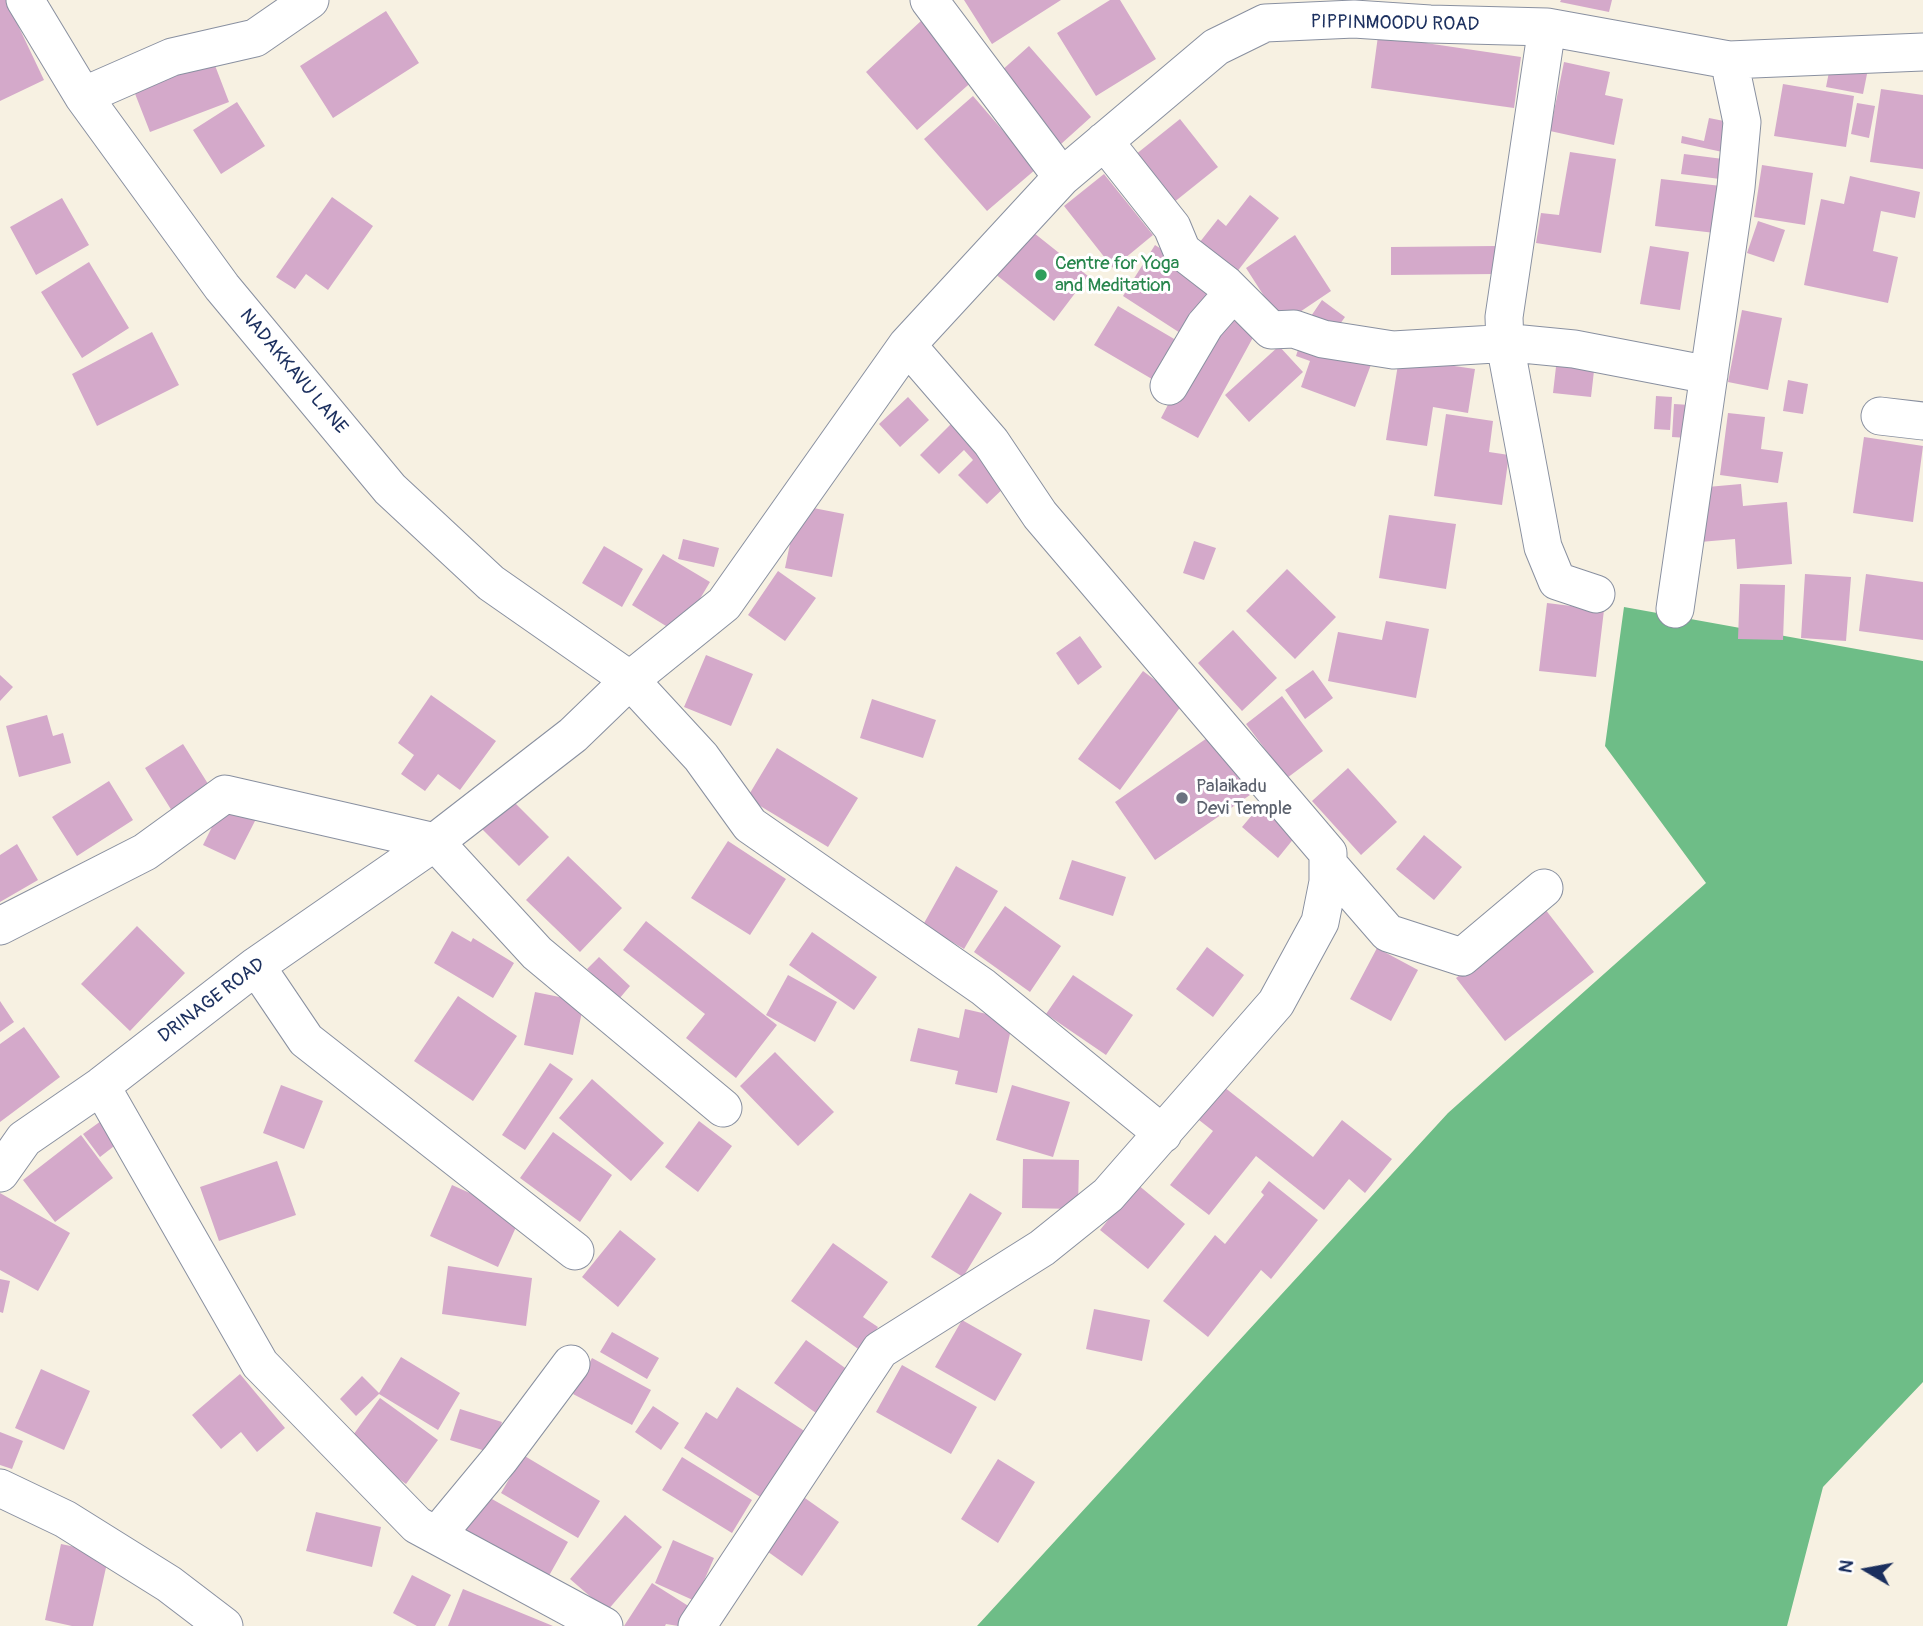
<!DOCTYPE html>
<html>
<head>
<meta charset="utf-8">
<style>
	body { margin:0 }
	#map { position:relative; width:1923px; height:1626px; overflow:hidden; background:#f7f1e2; font-family:Pangolin,sans-serif }
	canvas { display:block }
	.north { position:absolute; left:1832px; top:1535px; width:70px; height:70px; -webkit-text-stroke:5px #fff; paint-order:stroke; rotate:280deg; font-size:19px; font-weight:700; line-height:28px; text-align:center; color:#1b2f5e }
	.north::after { content:''; display:block; margin:auto; width:24px; height:32px; background:#1b2f5e; clip-path:polygon(50% 0,100% 100%,50% 72%,0 100%) }
</style>
</head>
<body>
<div id="map">
<canvas width="1923" height="1626"></canvas>
<div class="north">N</div>
</div>
<script>
const context = document.querySelector('canvas').getContext('2d');
context.lineJoin = 'round';
function fill(path, color) { context.fillStyle = color; context.fill(path, 'evenodd'); }
const poly = rows => new Path2D(rows.map(r => 'M' + r).join(''));
function stroke(path, color, width, dash) { context.strokeStyle = color; context.lineWidth = width; context.lineCap = dash ? 'butt' : 'round'; context.setLineDash(dash || []); context.stroke(path); }
function write(font, color, halo, rows, align = 'center') {
  context.font = font + ' Pangolin,sans-serif'; context.lineWidth = 6; context.setLineDash([]); context.textBaseline = 'middle'; context.strokeStyle = halo; context.fillStyle = color; for (const [text, x, y, turn = 0] of rows) {
    context.save(); context.translate(x, y); context.rotate((+turn || 0) * Math.PI / 180); context.textAlign = isNaN(turn) ? turn : align; if (halo) context.strokeText(text, 0, 0); context.fillText(text, 0, 0); context.restore();
  }
}
const forest = poly([
	[1624,607,1923,661,1923,1382,1823,1487,1787,1626,977,1626,1448,1113,1706,883,1605,746]
]);
const building = poly([
	[0,0,6,0,44,80,0,101],
	[964,0,1061,0,992,44],
	[1110,0,1120,0,1156,59,1096,96,1057,33],
	[1561,0,1612,0,1609,12,1560,2],
	[386,11,419,63,333,118,300,66],
	[922,20,975,79,917,130,866,72],
	[1378,36,1521,57,1514,108,1371,88],
	[1029,46,1091,117,1061,144,1000,72],
	[211,55,229,102,150,132,132,86],
	[1564,62,1610,72,1605,95,1623,99,1614,145,1550,131],
	[1831,62,1868,69,1863,94,1826,87],
	[1783,84,1854,96,1846,147,1774,136],
	[1881,89,1923,95,1923,169,1870,162],
	[973,96,1036,169,987,211,924,139],
	[237,102,265,146,221,174,193,130],
	[1857,103,1875,106,1869,138,1851,134],
	[1709,118,1734,123,1727,153,1681,143,1682,136,1704,141],
	[1180,119,1218,167,1173,203,1135,155],
	[1570,152,1616,159,1601,253,1536,243,1541,213,1559,215],
	[1684,154,1723,159,1720,179,1681,174],
	[1762,165,1813,173,1805,225,1754,217],
	[1104,174,1153,235,1113,268,1064,206],
	[1850,176,1920,192,1915,218,1881,211,1873,251,1898,257,1888,303,1804,285,1821,199,1844,204],
	[1661,179,1721,186,1715,233,1655,226],
	[1250,195,1279,218,1229,282,1192,252,1218,219,1226,226],
	[332,197,373,226,328,290,306,274,295,289,276,277],
	[62,198,89,245,36,275,10,227],
	[1758,221,1785,230,1774,262,1747,253],
	[1029,229,1088,276,1054,321,994,273],
	[1295,235,1331,291,1282,324,1246,268],
	[1155,245,1223,288,1191,340,1123,296],
	[1496,246,1496,274,1391,275,1391,247],
	[1650,246,1689,252,1680,310,1640,304],
	[89,262,129,328,82,358,41,292],
	[1322,300,1345,317,1330,338,1307,322],
	[1118,306,1181,343,1157,382,1094,345],
	[1742,310,1782,318,1768,390,1728,382],
	[1217,312,1256,332,1198,438,1161,418],
	[152,332,179,385,97,426,72,374],
	[1302,337,1372,362,1355,407,1301,387,1310,361,1296,356],
	[1279,346,1303,372,1249,422,1225,395],
	[1399,358,1475,369,1468,413,1433,407,1427,446,1386,440],
	[1557,358,1595,362,1591,397,1553,393],
	[1788,380,1808,384,1803,414,1783,411],
	[1656,396,1672,397,1670,430,1654,429],
	[908,397,929,420,900,447,879,424],
	[1674,404,1690,405,1688,438,1672,437],
	[1728,413,1765,417,1761,449,1783,452,1778,483,1720,475],
	[1446,414,1493,421,1489,452,1509,455,1502,505,1434,496],
	[952,423,1010,482,987,504,958,475,973,460,964,450,939,474,920,455],
	[1864,437,1923,446,1913,522,1853,513],
	[1741,484,1743,506,1787,502,1792,564,1737,569,1735,539,1700,542,1696,488],
	[798,505,844,514,832,577,785,568],
	[1389,515,1456,524,1446,589,1379,578],
	[683,539,719,548,714,567,678,559],
	[1194,541,1216,548,1204,580,1183,573],
	[604,546,643,569,622,607,582,583],
	[663,554,710,582,679,634,632,605],
	[1287,569,1336,617,1295,659,1246,611],
	[778,571,816,598,785,641,748,615],
	[1805,574,1851,577,1846,641,1801,638],
	[1866,574,1923,582,1923,640,1859,631],
	[1740,584,1785,585,1783,640,1738,639],
	[1547,603,1604,610,1596,677,1539,671],
	[1386,621,1429,629,1416,698,1328,681,1338,632,1382,640],
	[1233,630,1277,678,1242,711,1198,663],
	[1080,636,1102,667,1078,685,1056,653],
	[706,655,753,674,731,726,684,707],
	[1313,670,1333,698,1305,719,1285,690],
	[1143,671,1184,702,1120,790,1078,759],
	[0,675,13,687,0,701],
	[431,695,496,741,460,790,438,774,425,791,401,774,414,755,398,743],
	[1282,696,1323,751,1287,778,1246,724],
	[872,699,936,720,923,758,860,738],
	[47,715,53,736,63,733,71,763,19,777,6,726],
	[1210,736,1250,795,1155,860,1115,802],
	[183,744,210,787,172,811,145,768],
	[777,748,858,798,828,847,747,798],
	[1348,768,1397,822,1361,855,1312,801],
	[109,781,133,820,77,856,52,817],
	[506,794,549,837,519,866,477,824],
	[1263,802,1299,832,1278,858,1242,827],
	[224,803,256,819,235,860,203,845],
	[1424,835,1462,867,1434,900,1396,869],
	[728,841,786,879,750,935,691,898],
	[17,844,38,880,0,902,0,855],
	[568,856,622,908,580,952,526,900],
	[1072,860,1126,877,1113,916,1059,899],
	[956,866,998,891,964,949,923,925],
	[1005,906,1061,946,1030,992,974,952],
	[1545,909,1594,972,1505,1041,1456,978],
	[646,921,777,1025,736,1078,686,1038,705,1014,623,950],
	[137,926,185,973,130,1031,81,984],
	[452,931,471,942,473,938,514,963,493,998,434,963],
	[812,932,877,977,854,1010,789,965],
	[1207,947,1244,975,1213,1017,1176,989],
	[1377,948,1418,970,1391,1021,1350,999],
	[599,957,630,986,619,999,587,969],
	[788,975,837,1002,815,1042,766,1015],
	[1073,975,1133,1015,1106,1055,1046,1014],
	[535,992,584,1002,573,1055,524,1045],
	[458,996,517,1036,473,1101,414,1061],
	[0,1001,14,1022,0,1032],
	[965,1009,1013,1020,997,1093,955,1084,958,1071,910,1061,918,1028,959,1038],
	[24,1027,60,1077,0,1122,0,1044],
	[775,1052,834,1112,798,1146,740,1086],
	[550,1063,573,1079,525,1150,502,1135],
	[592,1079,664,1143,631,1181,559,1118],
	[281,1085,323,1101,304,1149,263,1133],
	[1012,1085,1070,1102,1053,1157,996,1140],
	[1224,1087,1313,1157,1342,1120,1392,1159,1365,1193,1349,1179,1324,1210,1256,1156,1209,1215,1170,1185,1213,1131,1199,1120],
	[101,1121,118,1143,100,1157,83,1134],
	[699,1121,732,1146,698,1192,665,1167],
	[553,1132,612,1175,580,1222,520,1178],
	[81,1135,113,1178,55,1222,23,1180],
	[1023,1159,1079,1160,1078,1209,1022,1208],
	[277,1161,296,1215,219,1241,200,1187],
	[1269,1181,1318,1220,1271,1279,1261,1270,1208,1337,1163,1301,1215,1235,1225,1244,1264,1195,1261,1192],
	[1137,1184,1185,1224,1148,1269,1100,1230],
	[452,1185,521,1216,498,1267,430,1236],
	[0,1193,70,1233,38,1291,0,1270],
	[970,1193,1002,1213,963,1277,931,1257],
	[620,1230,656,1259,618,1307,582,1277],
	[833,1243,888,1282,863,1317,878,1327,861,1351,791,1301],
	[448,1266,532,1278,526,1326,442,1314],
	[0,1279,10,1281,3,1313,0,1312],
	[1094,1309,1150,1320,1142,1361,1086,1349],
	[962,1320,1022,1354,995,1401,935,1367],
	[612,1332,659,1358,647,1379,600,1352],
	[806,1340,848,1370,816,1413,774,1383],
	[401,1357,460,1393,438,1430,379,1394,356,1416,340,1399,362,1376,379,1393],
	[592,1358,651,1390,632,1425,573,1394],
	[902,1365,977,1407,951,1454,876,1412],
	[41,1369,90,1391,64,1450,15,1428],
	[240,1374,285,1428,257,1452,241,1432,221,1449,192,1415],
	[737,1387,806,1432,768,1502,684,1448,706,1412,717,1419],
	[380,1398,438,1440,406,1484,348,1442],
	[653,1406,679,1423,661,1450,635,1432],
	[460,1409,502,1422,492,1453,450,1440],
	[0,1432,23,1441,12,1469,0,1465],
	[523,1455,600,1501,578,1538,501,1493],
	[682,1457,752,1500,732,1533,662,1490],
	[998,1459,1035,1482,998,1543,961,1519],
	[476,1490,568,1542,546,1581,454,1530],
	[802,1496,839,1522,802,1576,764,1549],
	[316,1512,381,1527,372,1567,306,1551],
	[625,1515,662,1547,607,1611,570,1579],
	[673,1540,714,1558,695,1601,655,1583],
	[61,1544,109,1554,93,1626,72,1626,45,1620],
	[412,1575,451,1595,435,1626,417,1626,393,1613],
	[652,1583,690,1607,678,1626,666,1624,665,1626,624,1626],
	[463,1589,553,1626,448,1626]
]);
const minor = poly([
	[25,0,83,96,222,287,390,489,491,583,630,680,701,757,750,825,983,987,1163,1134],
	[929,0,1062,177],
	[1547,27,1504,317,1505,344,1543,547,1557,581,1596,594],
	[83,96,172,57,255,38,310,0],
	[1104,141,1172,227,1182,251,1226,285,1271,330,1294,329,1323,339,1393,350,1512,343,1574,349,1709,375],
	[1169,386,1205,325,1233,293],
	[1880,416,1923,421],
	[1675,609,1736,187,1742,122,1729,60],
	[1329,865,1388,933,1462,957,1544,888],
	[0,926,145,852,225,794,435,842,537,953,723,1108],
	[256,966,306,1040,575,1251],
	[101,1086,260,1364,417,1525,604,1626],
	[0,1173,24,1139,101,1086,256,966,435,842,573,735,630,680,724,604,907,345,1062,177,1216,47,1265,23,1354,19,1430,24,1547,27,1729,60,1923,52],
	[0,1488,65,1519,169,1584,224,1626],
	[437,1535,500,1459,571,1364],
	[697,1626,880,1350,1042,1248,1108,1195,1276,1003,1320,922,1328,882,1328,853,1040,515,991,442,907,345]
]);
const markers = [
	[1041,275,7,"#2e9e5b"],
	[1182,798,7,"#6b7280"]
];
const streetNames = [
	["PIPPINMOODU ROAD",1395,24,1],
	["NADAKKAVU LANE",293,372,50],
	["DRINAGE ROAD",212,1001,-37]
];
const leisureNames = [
	["Centre for Yoga",1055,264],
	["and Meditation",1055,286]
];
const worshipNames = [
	["Palaikadu",1196,787],
	["Devi Temple",1196,809]
];
fill(forest, '#6ebd87');
fill(building, '#d4a9ca');
stroke(minor, '#8990a0', 39);
stroke(minor, '#fff', 37);
for (const [x, y, r, color] of markers) { const dot = new Path2D(); dot.arc(x, y, r, 0, 2 * Math.PI); context.fillStyle = color; context.fill(dot); stroke(dot, '#fff', 2.5); }
write('19px', '#1b2f5e', '#fff', streetNames);
write('19px', '#27864d', '#fff', leisureNames, 'left');
write('19px', '#5b616d', '#fff', worshipNames, 'left');
</script>
</body>
</html>
